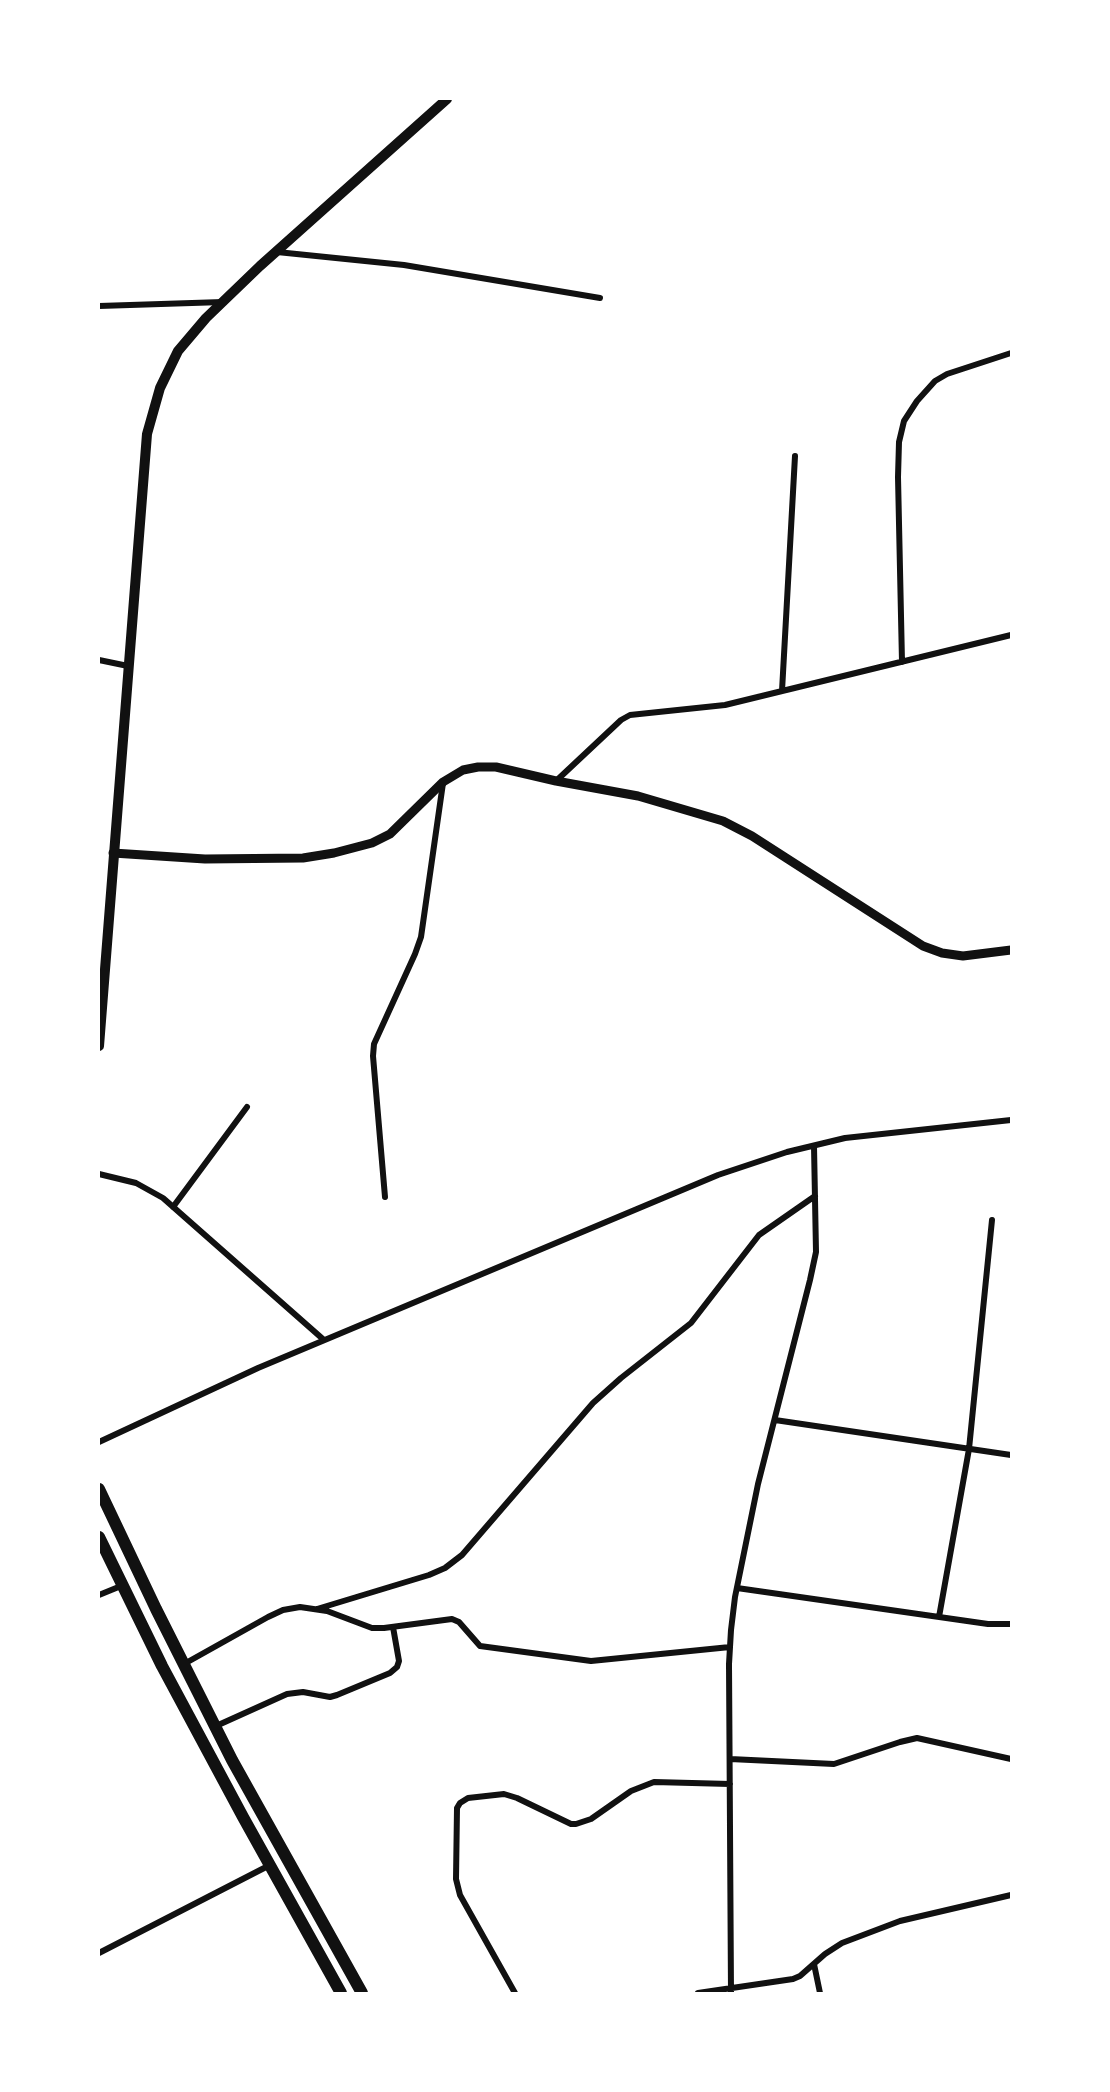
<!DOCTYPE html>
<html>
<head>
<meta charset="utf-8">
<style>
	body { margin:0 }
	#map { position:relative; width:1110px; height:2092px; overflow:hidden; background:#fff; font-family:"Source Sans 3",sans-serif }
	canvas { display:block }
	.frame { position:absolute; inset:0; border:100px solid #fff; pointer-events:none }
</style>
</head>
<body>
<div id="map">
<canvas width="1110" height="2092"></canvas>
<div class="frame"></div>
</div>
<script>
const context = document.querySelector('canvas').getContext('2d');
context.lineJoin = 'round';
const poly = rows => new Path2D(rows.map(r => 'M' + r).join(''));
function stroke(path, color, width, dash) { context.strokeStyle = color; context.lineWidth = width; context.lineCap = dash ? 'butt' : 'round'; context.setLineDash(dash || []); context.stroke(path); }
const minor = poly([
	[277,252,404,265,600,298],
	[99,306,223,302],
	[99,660,128,666],
	[902,662,898,477,899,442,904,421,917,401,935,381,947,374,1011,353],
	[782,691,795,456],
	[556,781,621,720,630,715,725,705,1011,635],
	[99,1174,136,1183,163,1198,324,1340],
	[385,1197,373,1056,374,1044,415,954,421,937,443,783],
	[173,1207,247,1107],
	[775,1420,1011,1455],
	[99,1442,258,1368,718,1175,787,1152,845,1138,1011,1120],
	[737,1588,988,1624,1011,1624],
	[99,1595,121,1586],
	[317,1609,429,1575,445,1568,462,1555,593,1403,621,1378,691,1323,759,1235,815,1196],
	[939,1617,969,1449,992,1220],
	[184,1664,268,1617,283,1610,300,1607,327,1611,372,1628,384,1628,452,1619,459,1622,480,1646,591,1661,730,1647],
	[216,1726,287,1694,303,1692,330,1697,337,1695,390,1673,397,1667,399,1661,393,1627],
	[730,1759,834,1764,900,1742,917,1738,1011,1759],
	[99,1953,270,1865],
	[814,1964,820,1993],
	[515,1993,460,1895,456,1879,457,1808,460,1803,468,1798,504,1794,517,1798,571,1824,576,1824,591,1819,631,1791,654,1782,730,1784],
	[698,1993,793,1979,800,1976,825,1954,842,1943,900,1921,1011,1895],
	[731,1993,729,1664,731,1630,735,1597,758,1484,810,1280,816,1252,814,1146]
]);
const tertiary = poly([
	[113,853,205,859,303,858,334,853,372,843,390,834,443,782,463,770,478,767,496,767,556,781,638,796,723,821,752,836,923,946,942,953,963,956,1011,950]
]);
const secondary = poly([
	[99,1046,147,434,160,388,178,351,206,318,260,266,447,99]
]);
const trunk = poly([
	[99,1489,156,1609,232,1760,362,1993],
	[99,1537,162,1666,243,1817,341,1993]
]);
stroke(minor, '#111', 6);
stroke(tertiary, '#111', 9);
stroke(secondary, '#111', 10);
stroke(trunk, '#111', 12);
</script>
</body>
</html>
